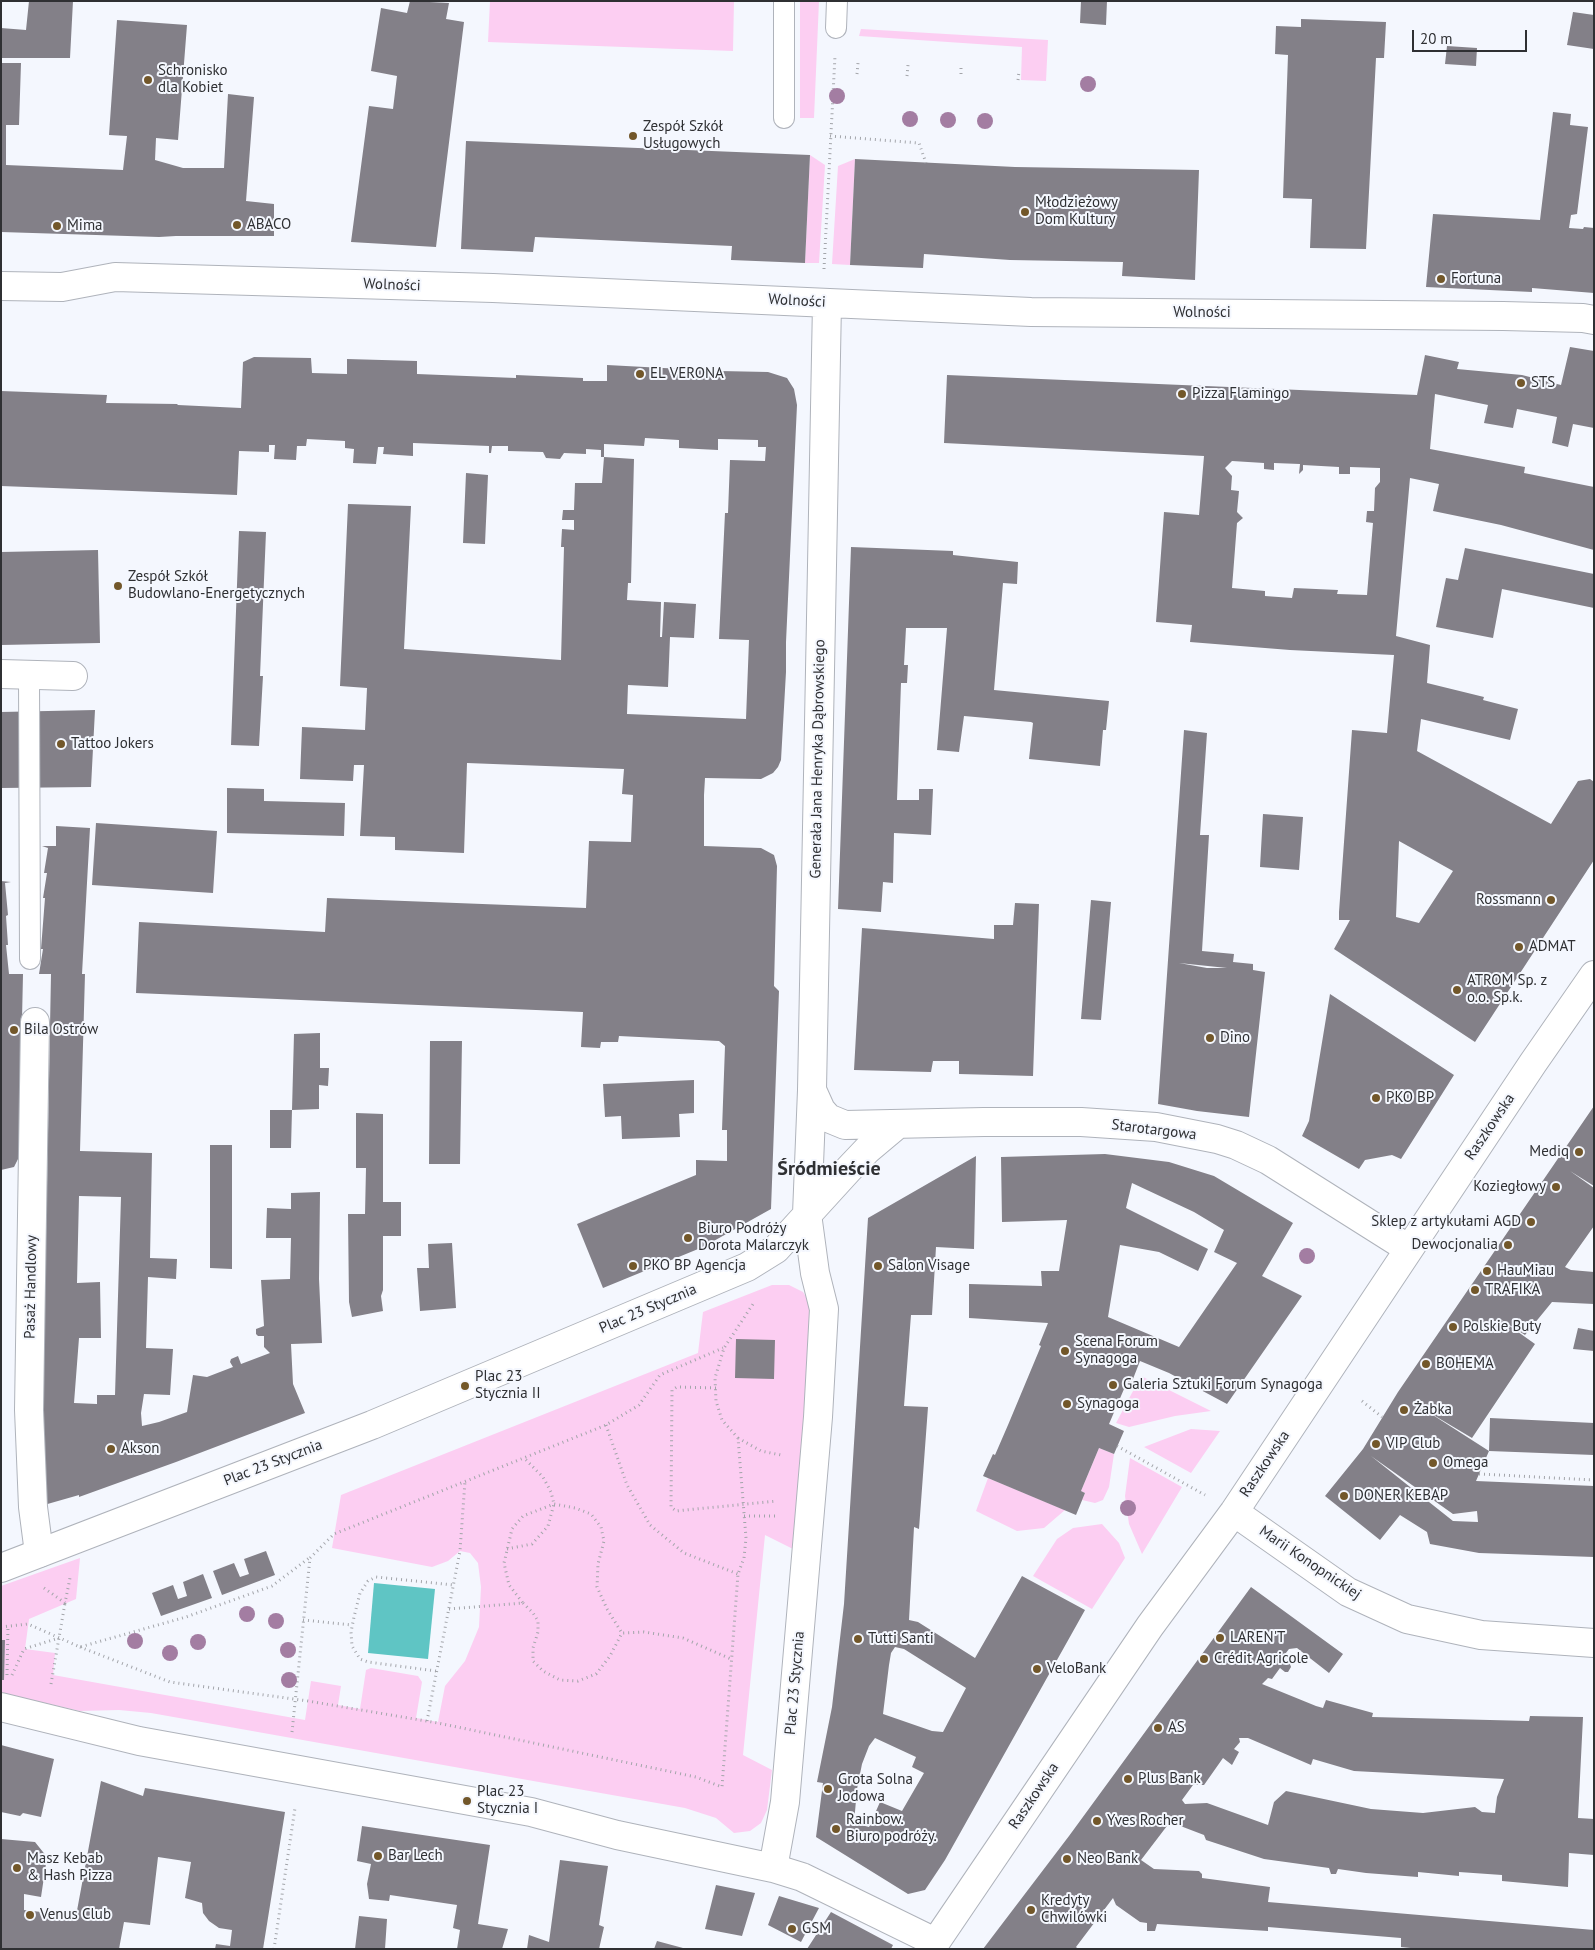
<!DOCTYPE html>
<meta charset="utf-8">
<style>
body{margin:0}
#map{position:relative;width:1595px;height:1950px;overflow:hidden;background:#f4f7fe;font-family:"PT Sans",sans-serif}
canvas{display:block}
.frame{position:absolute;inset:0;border:2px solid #2f3033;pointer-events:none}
.scale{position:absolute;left:1412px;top:30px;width:115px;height:22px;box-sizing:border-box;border:2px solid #2f3033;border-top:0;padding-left:6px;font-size:15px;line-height:18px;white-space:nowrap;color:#2f3033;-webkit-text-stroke:4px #f4f7fe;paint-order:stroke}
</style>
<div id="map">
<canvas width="1595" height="1950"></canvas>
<div class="frame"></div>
<div class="scale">20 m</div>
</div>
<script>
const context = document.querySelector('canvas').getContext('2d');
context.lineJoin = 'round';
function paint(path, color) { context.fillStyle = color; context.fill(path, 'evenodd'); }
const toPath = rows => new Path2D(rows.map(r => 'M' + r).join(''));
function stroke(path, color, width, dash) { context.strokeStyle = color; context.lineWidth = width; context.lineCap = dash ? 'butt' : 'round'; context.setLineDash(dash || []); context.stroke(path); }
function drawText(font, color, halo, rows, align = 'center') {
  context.font = font + ' "PT Sans",sans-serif'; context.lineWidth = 4; context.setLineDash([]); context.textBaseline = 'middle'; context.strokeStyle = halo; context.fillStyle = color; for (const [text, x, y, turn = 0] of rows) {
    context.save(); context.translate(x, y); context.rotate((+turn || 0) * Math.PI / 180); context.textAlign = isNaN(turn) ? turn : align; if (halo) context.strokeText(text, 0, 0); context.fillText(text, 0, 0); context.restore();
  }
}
const green = toPath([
 [490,1,734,1,733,51,488,42],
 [800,1,819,1,814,118,800,118],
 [861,29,1048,40,1046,81,1021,80,1022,47,859,36],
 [810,155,825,165,819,263,805,263],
 [855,159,850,265,832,264,838,166],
 [772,1285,789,1285,803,1292,811,1305,815,1320,793,1549,765,1535,743,1755,772,1770,767,1810,761,1823,750,1831,734,1833,716,1818,685,1808,151,1713,119,1710,80,1711,1,1693,1,1586,80,1558,76,1599,29,1619,25,1649,55,1653,53,1675,305,1720,311,1681,341,1686,338,1705,360,1709,366,1670,371,1668,418,1676,422,1682,416,1718,438,1722,445,1686,465,1661,479,1627,481,1587,478,1563,470,1553,460,1551,448,1561,432,1567,332,1548,341,1495,698,1353,703,1312],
 [1141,1376,1211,1411,1175,1416,1129,1427,1116,1423],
 [1191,1429,1220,1431,1191,1473,1144,1447],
 [1099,1448,1114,1454,1109,1487,1103,1500,1095,1503,1082,1500,1085,1493,1081,1491],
 [1130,1458,1182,1487,1142,1554,1129,1524,1125,1496],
 [988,1478,1065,1510,1044,1528,1017,1531,976,1511],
 [1102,1524,1119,1543,1125,1558,1092,1609,1033,1576,1057,1539,1073,1528]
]);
const water = toPath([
 [374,1583,435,1589,428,1659,368,1653]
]);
const building = toPath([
 [29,1,73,1,70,58,1,58,1,28,26,30],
 [410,1,449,3,446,19,464,22,436,247,351,242,369,106,393,109,397,76,371,71,381,8,407,13],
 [1081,1,1107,1,1106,25,1080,23],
 [1573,12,1594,15,1594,49,1567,45],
 [1301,19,1386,22,1384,58,1376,58,1366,249,1310,248,1312,199,1283,198,1288,55,1275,54,1276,26,1301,27],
 [117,20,187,25,178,140,156,138,155,160,183,168,224,168,228,94,254,97,246,201,274,204,274,236,176,236,159,237,1,232,1,63,21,63,19,125,6,125,6,165,123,170,127,136,109,135],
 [1447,46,1477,48,1476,66,1445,64],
 [1553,112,1571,114,1570,125,1588,127,1577,214,1571,215,1569,228,1583,229,1584,227,1594,228,1594,293,1532,288,1532,292,1426,287,1433,214,1540,220],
 [466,141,810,155,805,263,731,260,732,246,535,237,533,252,461,249],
 [855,159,1015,167,1199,170,1195,280,1122,276,1123,262,1010,260,924,254,923,268,850,265],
 [1570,347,1594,351,1594,428,1573,424,1568,447,1552,443,1557,417,1517,409,1513,428,1484,423,1488,405,1435,394,1430,449,1525,467,1524,473,1594,487,1594,550,1501,525,1433,511,1439,484,1410,478,1396,636,1430,645,1427,683,1484,697,1483,700,1518,709,1510,740,1421,719,1417,751,1551,824,1578,781,1590,779,1594,782,1594,860,1475,1042,1334,949,1350,920,1339,920,1339,912,1352,730,1387,733,1394,655,1290,650,1190,642,1192,625,1156,622,1164,512,1199,515,1204,456,944,443,947,375,1417,395,1425,355,1459,362,1457,369,1522,375,1561,385],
 [1232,461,1264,463,1264,469,1274,470,1274,463,1300,464,1299,474,1303,470,1303,465,1339,467,1339,474,1350,474,1350,467,1380,468,1380,482,1375,488,1374,511,1367,511,1366,522,1373,523,1367,595,1337,594,1338,590,1294,588,1292,598,1265,596,1265,591,1232,588,1237,523,1243,518,1237,512,1239,491,1231,490,1232,476,1225,468],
 [1399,841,1453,871,1419,923,1396,917],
 [254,357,311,358,312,373,347,374,347,359,417,361,417,374,516,378,516,375,583,378,583,381,607,381,607,365,720,371,768,372,787,378,794,389,797,405,786,642,786,672,781,760,778,767,773,773,761,779,705,778,704,795,704,846,761,848,774,855,777,866,774,986,779,991,771,1209,703,1247,603,1288,577,1224,696,1175,696,1160,727,1161,727,1130,722,1130,725,1046,719,1041,619,1036,618,1042,601,1042,600,1048,581,1047,583,1012,136,993,139,922,325,932,327,898,586,908,589,841,631,842,633,795,622,794,624,769,467,763,464,853,395,850,395,837,360,836,364,765,354,765,353,781,300,779,302,727,365,730,367,688,340,686,348,504,411,506,404,649,561,660,564,547,561,547,562,529,574,530,574,520,562,520,563,510,574,510,575,483,602,483,604,457,601,457,601,450,586,449,586,454,564,453,560,459,546,458,543,452,508,451,508,446,492,446,491,453,489,453,489,446,413,443,413,456,383,454,384,447,378,447,376,464,353,463,354,449,345,448,345,441,307,439,306,446,297,446,296,460,274,459,275,445,269,445,269,452,239,451,237,495,1,486,1,391,107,395,106,403,177,404,178,405,241,408,243,362],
 [645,438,679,440,679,448,718,450,718,439,758,440,758,447,766,447,765,461,730,460,728,513,725,513,719,639,749,640,746,719,627,714,628,685,668,687,670,637,694,638,696,604,664,602,662,637,660,637,661,602,627,600,628,583,631,583,634,459,604,457,604,444,644,446],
 [466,473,488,475,485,544,463,543],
 [239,531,266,532,260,676,263,676,259,746,231,745],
 [851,547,953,551,953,555,1018,562,1017,584,1003,583,994,690,1109,701,1106,730,1103,730,1100,766,1029,759,1033,723,1031,722,964,716,959,752,937,750,947,628,906,628,904,665,908,665,907,683,901,683,897,800,919,800,919,789,933,789,931,835,894,833,893,883,883,882,881,912,838,909],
 [1465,548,1594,574,1594,608,1502,589,1493,638,1436,627,1446,578,1458,580],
 [98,550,100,643,1,645,1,552],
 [95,710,91,787,1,788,1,712],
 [1184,730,1207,733,1200,835,1209,835,1202,951,1234,954,1233,962,1253,964,1253,970,1265,972,1249,1117,1197,1111,1158,1104],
 [1179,963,1227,968,1207,968],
 [227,788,264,789,264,801,345,803,344,836,227,833],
 [1263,814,1303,817,1299,870,1260,867],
 [96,823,217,831,213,893,92,885],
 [56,826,90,828,82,974,85,974,80,1151,152,1153,150,1258,177,1259,176,1279,148,1277,146,1348,173,1349,170,1395,144,1394,141,1413,142,1426,159,1422,187,1412,193,1375,207,1377,233,1367,230,1362,231,1359,238,1356,241,1364,270,1353,264,1347,264,1336,258,1336,256,1334,256,1329,264,1326,261,1280,290,1279,291,1238,266,1238,267,1208,291,1209,291,1193,320,1192,319,1279,322,1343,291,1344,293,1384,305,1413,176,1462,79,1497,79,1495,44,1505,41,1413,46,1239,51,974,39,974,43,949,41,949,45,898,43,898,47,873,44,873,48,848,42,846,56,846],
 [79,1196,121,1197,115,1395,97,1395,97,1404,74,1403,79,1338,101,1338,100,1282,77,1283],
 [1,881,11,882,5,883,8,915,6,916,8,945,6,945,9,974,23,974,19,1157,14,1167,1,1170],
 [1091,900,1111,902,1101,1020,1081,1019],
 [1015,903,1039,904,1033,1076,959,1074,959,1061,933,1061,931,1072,854,1070,862,928,994,939,994,925,1013,925],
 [1330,994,1454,1075,1401,1159,1392,1155,1365,1160,1359,1169,1302,1136,1309,1121],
 [320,1033,320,1068,329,1068,328,1086,319,1085,319,1109,292,1110,291,1148,270,1148,270,1110,292,1110,294,1034],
 [430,1041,462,1041,460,1164,429,1164],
 [694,1080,694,1113,679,1114,680,1137,622,1139,621,1116,605,1117,603,1084],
 [1594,1106,1594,1186,1570,1171,1594,1188,1594,1226,1565,1267,1571,1270,1594,1272,1594,1304,1552,1302,1525,1335,1497,1317,1535,1344,1472,1438,1425,1410,1489,1451,1476,1481,1594,1486,1594,1557,1479,1553,1430,1544,1427,1532,1400,1515,1380,1540,1325,1496,1363,1449,1398,1392],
 [1371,1456,1453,1514,1477,1511,1478,1522,1453,1521],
 [356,1113,383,1114,383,1202,401,1202,401,1236,383,1236,383,1290,381,1296,383,1311,352,1317,349,1302,348,1214,365,1214,366,1168,356,1168],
 [210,1145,232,1145,232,1269,210,1268],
 [1105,1154,1169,1162,1214,1176,1293,1223,1262,1276,1302,1296,1227,1404,1169,1373,1140,1361,1131,1384,1127,1382,1109,1424,1124,1431,1114,1454,1099,1448,1081,1491,1085,1493,1076,1515,983,1476,993,1454,995,1455,1008,1425,1041,1346,1039,1345,1048,1323,969,1318,969,1284,1042,1286,1041,1271,1059,1271,1067,1220,1002,1222,1001,1157],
 [1132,1183,1194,1212,1224,1230,1214,1252,1237,1263,1179,1347,1108,1317,1120,1245,1159,1252,1198,1271,1208,1249,1126,1208],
 [976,1156,974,1249,936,1247,932,1315,911,1315,904,1406,928,1407,919,1529,914,1527,909,1620,918,1622,975,1658,1022,1576,1085,1610,945,1860,925,1890,908,1894,816,1837,823,1783,817,1782,832,1707,844,1604,868,1218],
 [895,1647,904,1649,966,1688,943,1732,932,1731,883,1714,889,1665,891,1653],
 [875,1738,916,1757,912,1767,924,1773,902,1811,880,1802,869,1827,854,1823,857,1789,862,1764,869,1746],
 [452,1243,456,1308,420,1311,417,1268,429,1268,428,1244],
 [1578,1328,1594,1331,1594,1351,1573,1349],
 [736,1339,775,1340,774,1379,735,1378],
 [1490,1418,1594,1423,1594,1455,1489,1451],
 [266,1551,275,1575,222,1595,213,1571,234,1563,240,1577,249,1574,244,1559],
 [203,1574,212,1598,161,1616,152,1593,173,1585,178,1599,187,1596,183,1582],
 [1251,1587,1343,1654,1329,1673,1297,1648,1289,1649,1282,1658,1290,1664,1291,1667,1288,1672,1285,1672,1280,1668,1272,1679,1268,1678,1262,1684,1316,1706,1323,1708,1326,1700,1373,1713,1372,1717,1529,1721,1530,1716,1583,1717,1578,1818,1594,1819,1594,1855,1569,1853,1568,1887,1502,1881,1502,1875,1459,1872,1459,1876,1418,1872,1418,1877,1366,1873,1338,1869,1336,1874,1331,1874,1329,1868,1264,1859,1206,1840,1204,1835,1170,1822,1141,1860,1154,1869,1199,1871,1202,1874,1202,1878,1270,1887,1268,1902,1594,1930,1594,1949,1420,1949,1401,1947,1401,1938,1268,1927,1268,1931,1157,1924,1155,1931,1147,1931,1147,1923,1140,1922,1116,1905,1113,1898,1076,1947,1078,1949,983,1949,1069,1836],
 [1239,1738,1248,1738,1311,1765,1313,1759,1354,1771,1504,1779,1497,1797,1495,1813,1482,1812,1475,1807,1423,1813,1371,1809,1286,1791,1274,1802,1268,1825,1207,1803,1185,1804,1182,1800,1193,1785,1204,1785,1223,1758,1232,1765,1239,1752,1234,1749,1240,1742],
 [1,1640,5,1640,4,1680,1,1680],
 [1,1745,54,1759,41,1817,23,1813,20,1816,1,1812],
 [101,1781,143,1796,145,1788,285,1812,263,1949,215,1949,216,1944,230,1946,232,1930,219,1928,209,1921,203,1913,202,1903,185,1898,191,1862,158,1857,150,1925,124,1922,119,1949,1,1949,1,1839,35,1842,47,1857,41,1897,24,1894,24,1910,76,1916],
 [362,1826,490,1845,478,1924,508,1929,502,1949,457,1949,460,1930,453,1928,457,1905,390,1895,389,1901,369,1899,367,1884,371,1864,357,1861],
 [560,1860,608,1866,599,1925,604,1927,599,1949,527,1949,529,1935,549,1942],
 [716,1885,755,1893,742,1936,705,1929],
 [779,1896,819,1908,801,1942,768,1925],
 [831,1912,893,1945,891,1949,807,1949],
 [359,1916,387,1919,385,1949,355,1949],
 [657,1941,683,1948,683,1949,654,1949]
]);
const path = toPath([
 [961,68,961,78],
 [857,74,858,63],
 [907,76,908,65],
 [1018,80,1019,71],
 [830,136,919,143,926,163],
 [824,269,835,56],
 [716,1388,677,1387,672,1390,671,1507,676,1511,777,1501],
 [1362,1401,1382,1417],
 [606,1425,627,1485,650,1525,684,1553,738,1574],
 [738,1438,761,1451,781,1455],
 [1117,1446,1205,1495],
 [1479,1474,1594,1480],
 [744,1516,776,1516],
 [507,1549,532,1544,548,1526,554,1504,551,1492,543,1477,524,1458],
 [44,1588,65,1603,70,1578],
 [523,1603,533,1613,538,1621,538,1632,533,1648,533,1661,543,1671,560,1680,578,1681,596,1674,610,1656,622,1633,644,1632,683,1638,731,1659],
 [449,1609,523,1603,509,1585,504,1563,512,1529,523,1516,554,1504,575,1508,591,1514,601,1527,604,1541,598,1564,597,1587,607,1609,622,1633],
 [303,1620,352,1625],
 [1,1627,28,1624,80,1647,186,1617,272,1586,309,1558],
 [80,1647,170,1682,308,1701,438,1723,696,1777,722,1787,738,1574,744,1558,746,1538,738,1438,722,1420,716,1401,715,1378,724,1348,755,1301],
 [436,1671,368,1662,360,1659,352,1646,351,1632,354,1617,360,1593,368,1581,376,1577,454,1585],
 [7,1675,8,1626],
 [12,1675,24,1649,59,1638],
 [51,1684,65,1603],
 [427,1721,460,1551,465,1481],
 [292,1732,310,1558,334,1534,606,1425,639,1405,660,1375,723,1348],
 [274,1949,295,1808]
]);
const service = toPath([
 [836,28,837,1],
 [784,118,784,1],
 [29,674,30,959]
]);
const pedestrian = toPath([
 [1,674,73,676],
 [35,1022,29,1410,33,1507,39,1553]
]);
const minor = toPath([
 [1,286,62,287,115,277,493,288,1031,312,1503,316,1583,318,1594,320],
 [812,1090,821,1110,828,1118,845,1125,984,1122,1081,1122,1156,1127,1217,1139,1236,1145,1268,1160,1409,1249],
 [1234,1512,1348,1592,1407,1619,1481,1635,1594,1643],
 [1,1568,372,1425,747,1267,776,1249,848,1170,867,1150,898,1124],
 [1,1707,139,1741,531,1812,617,1835,773,1868,802,1877,935,1942],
 [773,1868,785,1802,818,1417,824,1309,815,1273,807,1214,812,1090,827,303],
 [931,1949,1150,1626,1234,1512,1533,1063,1594,975]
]);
const trees = [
 [1088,84],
 [837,96],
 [910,119],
 [948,120],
 [985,121],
 [1307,1256],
 [1128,1508],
 [247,1614],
 [276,1621],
 [135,1641],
 [198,1642],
 [288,1650],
 [170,1653],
 [289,1680]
];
const markers = [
 [148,80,5,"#72572a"],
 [633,136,5,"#72572a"],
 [1025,212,5,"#72572a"],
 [237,225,5,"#72572a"],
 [57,226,5,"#72572a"],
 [1441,279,5,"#72572a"],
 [640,374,5,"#72572a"],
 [1521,383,5,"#72572a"],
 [1182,394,5,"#72572a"],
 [118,586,5,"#72572a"],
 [61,744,5,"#72572a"],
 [1551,900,5,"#72572a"],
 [1519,947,5,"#72572a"],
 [1457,990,5,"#72572a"],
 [14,1030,5,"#72572a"],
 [1210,1038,5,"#72572a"],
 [1376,1098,5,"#72572a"],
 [1579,1152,5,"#72572a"],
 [1556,1187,5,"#72572a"],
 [1531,1222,5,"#72572a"],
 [688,1238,5,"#72572a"],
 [1508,1245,5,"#72572a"],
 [633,1266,5,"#72572a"],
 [878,1266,5,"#72572a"],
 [1487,1271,5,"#72572a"],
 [1475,1290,5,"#72572a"],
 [1453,1327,5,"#72572a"],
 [1065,1351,5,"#72572a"],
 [1426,1364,5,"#72572a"],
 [1113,1385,5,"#72572a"],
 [465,1386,5,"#72572a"],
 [1067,1404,5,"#72572a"],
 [1404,1410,5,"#72572a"],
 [1376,1444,5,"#72572a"],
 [111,1449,5,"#72572a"],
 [1433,1463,5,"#72572a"],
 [1344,1496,5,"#72572a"],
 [1220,1638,5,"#72572a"],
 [858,1639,5,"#72572a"],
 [1204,1659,5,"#72572a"],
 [1037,1669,5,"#72572a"],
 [1158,1728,5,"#72572a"],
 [1128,1779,5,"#72572a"],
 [828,1789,5,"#72572a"],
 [467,1801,5,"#72572a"],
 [1097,1821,5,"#72572a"],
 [836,1829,5,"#72572a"],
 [378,1856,5,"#72572a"],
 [1067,1859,5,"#72572a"],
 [17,1868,5,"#72572a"],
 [1031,1910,5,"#72572a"],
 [30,1915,5,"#72572a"],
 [792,1929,5,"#72572a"]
];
const poiNames = [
 ["Schronisko",158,71],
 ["dla Kobiet",158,88],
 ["Zespół Szkół",643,127],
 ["Usługowych",643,144],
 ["Młodzieżowy",1035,203],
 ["Dom Kultury",1035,220],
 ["ABACO",247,225],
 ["Mima",67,226],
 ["Fortuna",1451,279],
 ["EL VERONA",650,374],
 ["STS",1531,383],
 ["Pizza Flamingo",1192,394],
 ["Zespół Szkół",128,577],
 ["Budowlano-Energetycznych",128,594],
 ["Tattoo Jokers",71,744],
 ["Rossmann",1541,900,"right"],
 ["ADMAT",1529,947],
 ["ATROM Sp. z",1467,981],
 ["o.o. Sp.k.",1467,998],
 ["Bila Ostrów",24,1030],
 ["Dino",1220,1038],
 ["PKO BP",1386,1098],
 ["Mediq",1569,1152,"right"],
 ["Koziegłowy",1546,1187,"right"],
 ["Sklep z artykułami AGD",1521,1222,"right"],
 ["Biuro Podróży",698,1229],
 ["Dorota Malarczyk",698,1246],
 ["Dewocjonalia",1498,1245,"right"],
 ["PKO BP Agencja",643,1266],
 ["Salon Visage",888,1266],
 ["HauMiau",1497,1271],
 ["TRAFIKA",1485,1290],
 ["Polskie Buty",1463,1327],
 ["Scena Forum",1075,1342],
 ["Synagoga",1075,1359],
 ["BOHEMA",1436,1364],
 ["Plac 23",475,1377],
 ["Stycznia II",475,1394],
 ["Galeria Sztuki Forum Synagoga",1123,1385],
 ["Synagoga",1077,1404],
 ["Żabka",1414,1410],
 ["VIP Club",1386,1444],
 ["Akson",121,1449],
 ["Omega",1443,1463],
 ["DONER KEBAP",1354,1496],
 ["LAREN'T",1230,1638],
 ["Tutti Santi",868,1639],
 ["Crédit Agricole",1214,1659],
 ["VeloBank",1047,1669],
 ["AS",1168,1728],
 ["Plus Bank",1138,1779],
 ["Grota Solna",838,1780],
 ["Jodowa",838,1797],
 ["Plac 23",477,1792],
 ["Stycznia I",477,1809],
 ["Rainbow.",846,1820],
 ["Biuro podróży.",846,1837],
 ["Yves Rocher",1107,1821],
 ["Bar Lech",388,1856],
 ["Masz Kebab",27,1859],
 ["& Hash Pizza",27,1876],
 ["Neo Bank",1077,1859],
 ["Kredyty",1041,1901],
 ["Chwilówki",1041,1918],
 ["Venus Club",40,1915],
 ["GSM",802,1929]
];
const streetNames = [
 ["Wolności",392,285,2],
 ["Wolności",797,301,3],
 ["Wolności",1202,313],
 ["Generała Jana Henryka Dąbrowskiego",818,759,-89],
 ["Raszkowska",1490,1127,-56],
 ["Starotargowa",1154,1130,7],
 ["Pasaż Handlowy",31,1287,-89],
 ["Plac 23 Stycznia",648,1309,-23],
 ["Plac 23 Stycznia",273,1463,-21],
 ["Raszkowska",1265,1464,-56],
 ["Marii Konopnickiej",1310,1563,34],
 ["Plac 23 Stycznia",795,1683,-85],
 ["Raszkowska",1034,1796,-56]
];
const districtNames = [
 ["Śródmieście",829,1169]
];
paint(green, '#fccef2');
paint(water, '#5fc5c4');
paint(building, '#838088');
stroke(service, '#afb3bb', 22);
stroke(pedestrian, '#afb3bb', 30);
stroke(minor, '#afb3bb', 30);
stroke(path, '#a3a5aa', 3, [1, 4]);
stroke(service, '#fff', 20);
stroke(pedestrian, '#fff', 28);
stroke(minor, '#fff', 28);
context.fillStyle = '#a37da2';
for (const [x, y] of trees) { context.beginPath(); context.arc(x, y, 8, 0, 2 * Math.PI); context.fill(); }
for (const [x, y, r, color] of markers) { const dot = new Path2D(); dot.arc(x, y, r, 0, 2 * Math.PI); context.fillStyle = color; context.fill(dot); stroke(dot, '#f4f7fe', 2); }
drawText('15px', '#2f3033', '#f4f7fe', poiNames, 'left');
drawText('15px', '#2f3033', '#f4f7fe', streetNames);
drawText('bold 20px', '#2f3033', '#f4f7fe', districtNames);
</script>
